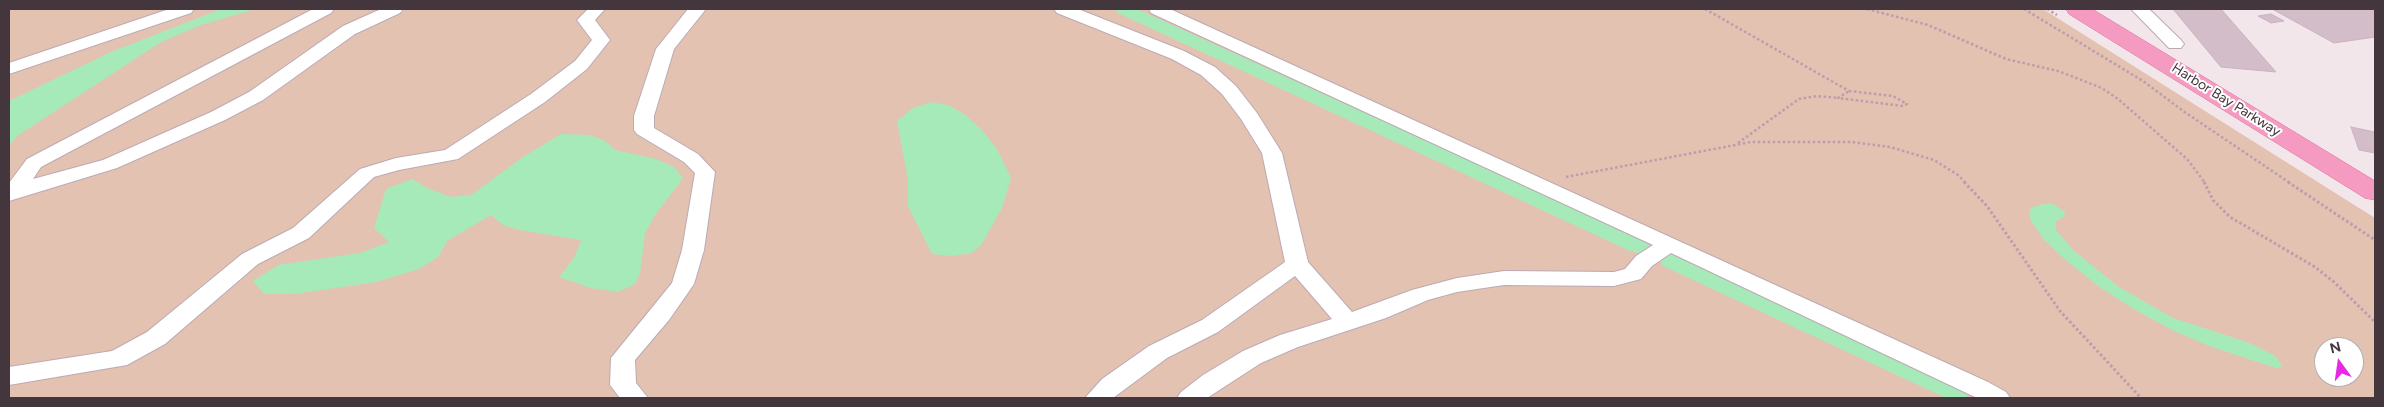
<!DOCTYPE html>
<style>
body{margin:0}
#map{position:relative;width:2384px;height:407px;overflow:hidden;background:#f2e6eb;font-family:Figtree,sans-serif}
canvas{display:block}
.frame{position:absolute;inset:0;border:10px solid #44363d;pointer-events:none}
.north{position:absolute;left:2314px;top:337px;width:50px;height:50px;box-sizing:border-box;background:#fff;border:1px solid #b4afb1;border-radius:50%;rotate:346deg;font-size:14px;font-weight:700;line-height:20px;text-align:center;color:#44363d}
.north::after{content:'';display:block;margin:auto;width:18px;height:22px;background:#e728e4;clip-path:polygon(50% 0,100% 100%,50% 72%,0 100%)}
</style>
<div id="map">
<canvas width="2384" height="407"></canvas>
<div class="frame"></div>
<div class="north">N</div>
</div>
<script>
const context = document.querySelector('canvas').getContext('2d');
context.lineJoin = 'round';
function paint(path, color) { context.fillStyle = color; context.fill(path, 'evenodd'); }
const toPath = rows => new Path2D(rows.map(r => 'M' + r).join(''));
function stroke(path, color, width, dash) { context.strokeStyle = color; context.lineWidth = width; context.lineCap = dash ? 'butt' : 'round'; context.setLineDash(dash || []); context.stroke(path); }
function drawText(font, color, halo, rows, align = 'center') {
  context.font = font + ' Figtree,sans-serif'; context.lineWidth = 4; context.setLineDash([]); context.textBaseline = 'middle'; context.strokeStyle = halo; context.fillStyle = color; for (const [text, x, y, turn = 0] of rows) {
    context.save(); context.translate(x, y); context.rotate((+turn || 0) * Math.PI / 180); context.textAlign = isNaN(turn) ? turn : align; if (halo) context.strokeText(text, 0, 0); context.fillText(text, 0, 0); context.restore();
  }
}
const green = toPath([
 [9,9,2043,9,2375,218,2375,398,9,398],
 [2324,347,2354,347,2354,377,2324,377]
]);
const water = toPath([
 [221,9,255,9,201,25,161,42,17,136,9,146,9,101,111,52],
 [931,102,948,105,964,114,982,130,997,149,1011,178,1002,208,981,245,971,253,952,256,932,254,908,206,908,180,897,121,913,108],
 [561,134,590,135,605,141,615,150,656,159,674,167,683,178,655,215,645,233,640,273,635,284,618,292,591,288,559,277,574,258,581,240,520,230,503,225,491,215,447,241,438,257,419,269,376,282,294,294,264,294,253,281,278,265,360,253,389,242,374,228,386,189,412,179,429,189,451,197,471,195,523,157],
 [2045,204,2053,204,2065,212,2064,217,2055,222,2056,230,2073,250,2119,287,2173,318,2250,343,2275,356,2283,366,2276,368,2209,346,2172,330,2132,308,2101,288,2068,262,2045,241,2031,221,2029,211,2032,207]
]);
const canal = toPath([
 [1115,9,1137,9,1646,241,1649,246,1646,251,1638,253,1630,251,1118,13,1115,9],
 [1671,254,1966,387,1970,393,1967,398,1946,398,1663,266,1660,261,1663,256,1671,254]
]);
const building = toPath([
 [2173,9,2221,9,2276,72,2221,67,2173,9],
 [2286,9,2375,9,2375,37,2334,43,2274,10,2286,9],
 [2271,14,2284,21,2271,23,2258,16,2271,14],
 [2351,127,2375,132,2375,153,2359,150,2351,127]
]);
const pathFar1 = toPath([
 [1705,9,1849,91],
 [1867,9,1928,25,2006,59,2058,71,2102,88,2118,99,2187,159,2205,183],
 [2024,9,2143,81,2186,113,2290,183],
 [2047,9,2057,15],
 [1849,91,1893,96,1907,104,1903,106,1838,98,1849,91],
 [1738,143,1799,99,1817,96,1838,98],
 [1566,177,1751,142,1852,142,1890,147,1934,160,1958,175,1966,183]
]);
const path = toPath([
 [1964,182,1987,206,2060,311,2141,398],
 [2204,182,2213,200,2230,217,2315,267,2334,282,2375,322],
 [2288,182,2375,240]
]);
const minor = toPath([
 [169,9,194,9,191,13,9,74,9,63,169,9],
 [313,9,334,9,331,13,41,167,33,179,103,160,211,112,249,92,343,26,381,9,403,9,400,13,355,34,263,100,225,120,117,168,9,201,9,183,27,159,313,9],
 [588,9,605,9,595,20,610,40,587,69,545,102,458,159,399,170,374,177,309,238,258,264,165,344,127,365,9,385,9,367,112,351,147,332,242,254,293,228,360,169,396,158,445,150,531,94,575,61,592,40,577,20,588,9],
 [688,9,706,9,674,49,654,116,654,128,698,154,715,172,704,250,694,284,669,320,635,360,636,383,648,398,620,398,610,385,611,358,672,283,682,250,695,173,684,162,637,134,634,130,634,116,656,49,688,9],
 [1054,9,1078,9,1184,51,1215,67,1236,86,1257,113,1282,153,1308,262,1352,312,1412,290,1457,278,1504,271,1614,272,1625,269,1636,256,1653,245,1151,13,1149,9,1170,9,1988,382,2006,392,2010,398,1977,398,1671,253,1652,266,1641,279,1614,286,1504,285,1457,292,1428,300,1386,318,1298,347,1261,363,1207,398,1177,398,1181,392,1203,375,1243,351,1280,335,1332,319,1295,276,1218,332,1167,358,1113,398,1085,398,1102,379,1149,346,1202,320,1285,262,1262,153,1241,119,1222,94,1201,75,1172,59,1057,13,1054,9],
 [2131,9,2149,9,2181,40,2184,44,2181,48,2169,48,2131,9]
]);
const major = toPath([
 [2066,9,2092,9,2375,181,2375,200,2365,198,2069,14,2066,9]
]);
const streetNames = [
 ["Harbor Bay Parkway",2226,100,32]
];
paint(green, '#e3c2b2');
paint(water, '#a7eaba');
paint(canal, '#a7eaba');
paint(building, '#d2bdc8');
stroke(building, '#ccb1bf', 1);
stroke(minor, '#bcaab3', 2);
stroke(major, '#d96d9c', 1);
stroke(pathFar1, '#bd9cac', 2.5, [2.5, 2.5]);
stroke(path, '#bd9cac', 3, [2.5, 2.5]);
paint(minor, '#fff');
paint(major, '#f59bc1');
drawText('14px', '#44363d', '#fff', streetNames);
</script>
